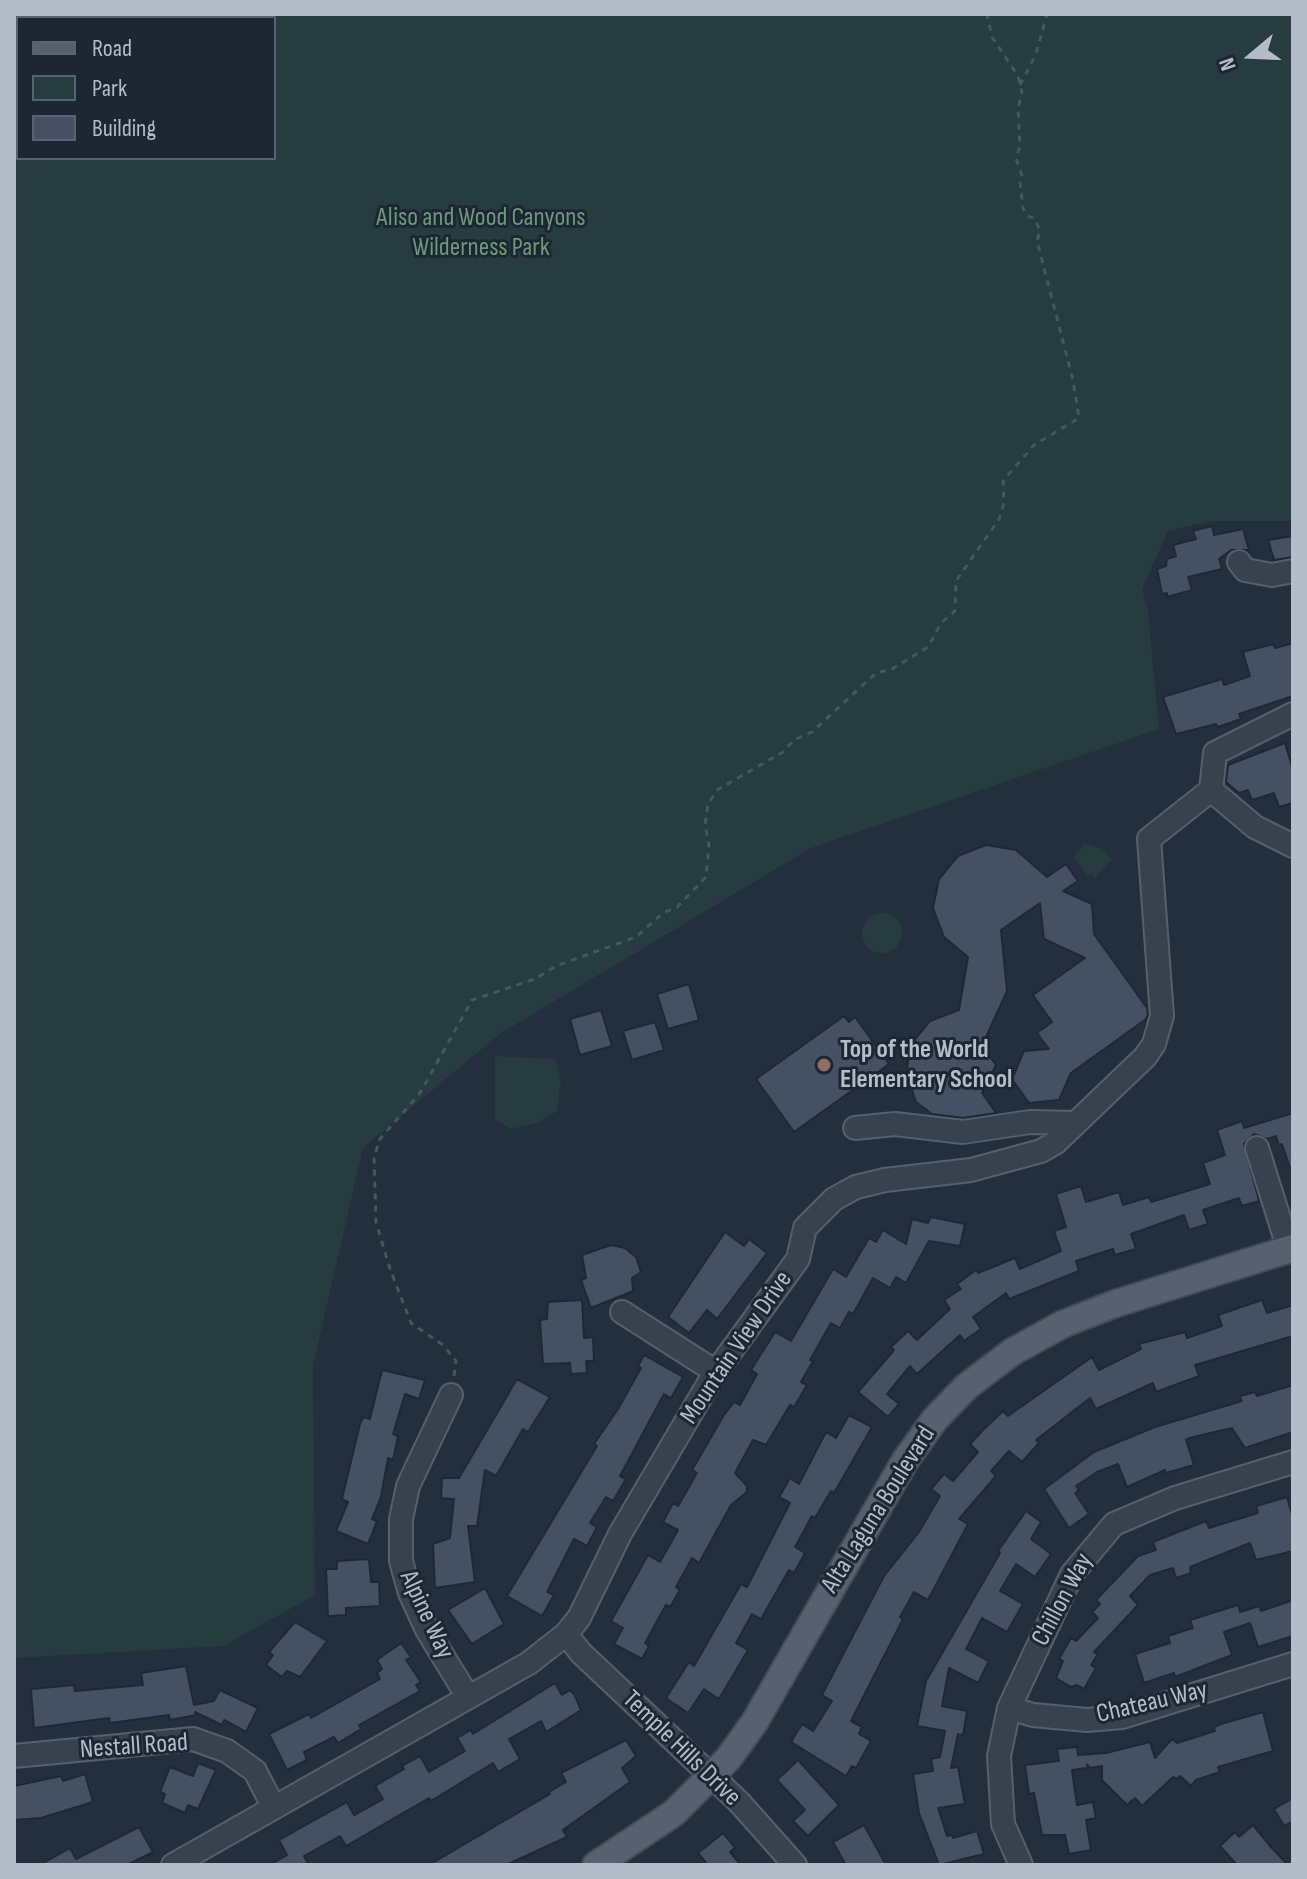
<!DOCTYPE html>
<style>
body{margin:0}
#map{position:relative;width:1307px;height:1879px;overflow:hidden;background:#242f3e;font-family:"Sofia Sans Condensed",sans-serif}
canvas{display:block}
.frame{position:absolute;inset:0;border:16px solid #b4bcc9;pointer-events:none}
.legend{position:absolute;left:16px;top:16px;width:260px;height:144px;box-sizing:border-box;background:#1d2633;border:2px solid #59626f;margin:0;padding:10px 14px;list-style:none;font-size:24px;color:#b4bcc9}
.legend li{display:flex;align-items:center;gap:16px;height:40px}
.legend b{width:40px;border:2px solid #59626f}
.north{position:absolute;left:1211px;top:16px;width:80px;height:80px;-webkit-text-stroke:6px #1d2633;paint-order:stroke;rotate:251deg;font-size:22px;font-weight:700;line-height:32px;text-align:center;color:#b4bcc9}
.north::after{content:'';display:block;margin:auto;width:28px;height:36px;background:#b4bcc9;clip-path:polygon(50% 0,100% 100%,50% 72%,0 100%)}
</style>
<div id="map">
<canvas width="1307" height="1879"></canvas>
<div class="frame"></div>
<ul class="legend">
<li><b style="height:10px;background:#56606e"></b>Road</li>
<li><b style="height:22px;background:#263c3f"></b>Park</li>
<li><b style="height:22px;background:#455162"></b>Building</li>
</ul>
<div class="north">N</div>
</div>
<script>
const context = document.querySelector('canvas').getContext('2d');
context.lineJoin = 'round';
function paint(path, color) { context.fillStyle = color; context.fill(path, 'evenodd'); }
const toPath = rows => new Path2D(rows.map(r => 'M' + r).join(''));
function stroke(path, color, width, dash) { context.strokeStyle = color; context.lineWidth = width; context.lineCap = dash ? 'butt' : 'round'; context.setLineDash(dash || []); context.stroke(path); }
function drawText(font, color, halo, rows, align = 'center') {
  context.font = font + ' "Sofia Sans Condensed",sans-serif'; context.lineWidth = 6; context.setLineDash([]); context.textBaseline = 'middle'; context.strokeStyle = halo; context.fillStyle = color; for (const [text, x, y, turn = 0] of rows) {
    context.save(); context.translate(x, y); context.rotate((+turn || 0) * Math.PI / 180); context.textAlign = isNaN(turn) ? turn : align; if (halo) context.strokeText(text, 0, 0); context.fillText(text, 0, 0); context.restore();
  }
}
const green = toPath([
 [14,14,1293,14,1293,521,1212,521,1168,531,1142,589,1148,612,1159,729,811,848,501,1033,363,1148,313,1365,315,1595,223,1646,14,1658],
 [18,18,274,18,274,158,18,158],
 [1085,843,1102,849,1112,859,1094,878,1092,874,1088,876,1073,857],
 '862 933a20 20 0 1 1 40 0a20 20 0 1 1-40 0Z',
 [495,1056,555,1059,561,1080,557,1111,538,1123,510,1129,495,1119]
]);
const building = toPath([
 [1212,526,1214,535,1243,529,1249,550,1231,550,1219,559,1222,569,1188,577,1192,590,1167,597,1167,593,1162,594,1157,569,1166,566,1167,559,1176,556,1173,545,1196,539,1193,531,1212,526],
 [1293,536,1293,557,1274,560,1268,540,1293,536],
 [1293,643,1293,696,1239,714,1241,719,1218,727,1216,724,1176,734,1163,697,1222,679,1224,685,1250,676,1243,652,1273,644,1275,648,1293,643],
 [1285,743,1293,770,1293,803,1279,807,1274,793,1252,800,1248,790,1239,793,1226,782,1228,765,1285,743],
 [986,845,1016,850,1047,877,1066,864,1078,881,1063,891,1092,904,1094,934,1147,1008,1148,1015,1146,1019,1071,1073,1059,1100,1029,1103,1012,1079,1024,1051,1049,1049,1037,1033,1052,1022,1033,995,1085,958,1044,939,1040,903,1001,930,1007,991,982,1046,996,1065,982,1093,996,1113,963,1118,932,1114,916,1102,906,1073,911,1044,930,1021,959,1010,968,957,944,937,933,908,939,879,958,856,986,845],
 [689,984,699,1020,668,1029,657,994,689,984],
 [601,1010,612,1046,580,1055,570,1019,601,1010],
 [844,1016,849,1022,855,1017,889,1064,794,1132,756,1079,844,1016],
 [655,1022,664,1050,632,1060,623,1031,655,1022],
 [1293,1113,1293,1168,1290,1168,1282,1144,1279,1145,1276,1136,1267,1139,1254,1134,1244,1144,1259,1201,1242,1206,1239,1198,1203,1210,1208,1224,1189,1230,1184,1215,1131,1234,1136,1249,1115,1255,1113,1249,1076,1261,1079,1271,1009,1299,1006,1293,973,1317,981,1329,964,1341,960,1335,917,1374,910,1366,887,1394,899,1404,888,1417,858,1392,894,1350,891,1347,908,1331,917,1340,950,1309,944,1300,961,1289,957,1284,976,1270,978,1273,1015,1258,1020,1269,1061,1251,1054,1231,1066,1227,1056,1194,1081,1186,1086,1202,1119,1192,1123,1205,1149,1197,1151,1202,1210,1184,1203,1163,1225,1155,1217,1130,1242,1121,1244,1128,1293,1113],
 [931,1217,965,1224,960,1246,929,1241,906,1283,896,1277,890,1288,873,1278,853,1314,849,1312,840,1328,831,1323,810,1360,813,1361,801,1382,807,1385,794,1407,790,1405,766,1445,753,1440,735,1473,747,1486,747,1492,731,1505,699,1563,692,1558,676,1587,680,1590,670,1607,666,1605,645,1643,649,1646,642,1659,614,1644,623,1628,611,1621,648,1555,660,1562,678,1530,663,1522,673,1503,678,1506,697,1473,692,1470,724,1415,734,1402,740,1405,757,1374,751,1370,775,1332,791,1341,833,1269,846,1277,869,1238,876,1242,883,1230,906,1244,912,1219,928,1223,931,1217],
 [725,1232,744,1246,749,1239,767,1253,717,1319,707,1310,689,1333,668,1317,725,1232],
 [611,1245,625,1248,636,1257,641,1272,632,1278,633,1291,591,1308,581,1280,586,1278,582,1255,611,1245],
 [582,1300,584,1338,593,1337,594,1361,586,1361,587,1373,571,1374,570,1363,543,1364,540,1320,547,1319,548,1302,582,1300],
 [1262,1300,1267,1313,1293,1305,1293,1336,1195,1365,1199,1376,1156,1392,1153,1383,1096,1409,1090,1398,1036,1440,1039,1443,1022,1462,1009,1451,991,1471,996,1476,959,1519,968,1524,928,1600,914,1592,900,1617,903,1619,851,1721,862,1727,859,1734,871,1741,856,1768,852,1766,846,1776,791,1742,802,1724,813,1731,832,1701,822,1695,884,1576,919,1532,940,1496,931,1489,944,1474,953,1481,978,1452,970,1444,983,1430,1003,1411,1008,1416,1092,1357,1099,1370,1141,1349,1139,1344,1185,1332,1187,1338,1222,1326,1218,1315,1262,1300],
 [644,1355,683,1377,671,1398,664,1394,620,1476,626,1479,613,1501,606,1497,590,1523,597,1527,587,1546,574,1539,547,1592,554,1595,542,1616,507,1596,597,1446,594,1444,618,1409,641,1368,638,1366,644,1355],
 [382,1370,425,1380,419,1399,405,1394,393,1434,398,1436,393,1460,388,1458,381,1497,372,1519,377,1521,368,1544,336,1531,348,1502,342,1499,360,1424,363,1417,370,1419,382,1370],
 [517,1379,550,1397,528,1432,523,1429,496,1476,485,1470,477,1526,468,1526,475,1582,435,1588,433,1544,450,1538,454,1499,441,1498,442,1478,459,1478,517,1379],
 [1293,1385,1293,1432,1245,1448,1232,1428,1189,1438,1186,1440,1194,1465,1166,1473,1165,1470,1127,1487,1118,1464,1097,1472,1076,1486,1079,1490,1075,1493,1089,1514,1069,1528,1044,1489,1094,1452,1155,1427,1242,1401,1240,1396,1255,1392,1257,1396,1293,1385],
 [849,1415,872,1427,834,1493,831,1491,815,1518,812,1516,795,1547,805,1553,794,1573,789,1570,761,1619,752,1614,736,1643,748,1650,719,1699,704,1689,688,1713,666,1698,689,1662,694,1666,741,1584,747,1587,790,1503,779,1497,790,1478,799,1484,826,1432,836,1438,849,1415],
 [1287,1497,1293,1518,1293,1551,1256,1560,1250,1543,1190,1567,1191,1573,1176,1578,1173,1568,1150,1575,1130,1596,1138,1605,1094,1652,1098,1654,1091,1665,1096,1668,1084,1689,1077,1685,1071,1687,1056,1678,1063,1661,1059,1659,1071,1638,1076,1641,1098,1618,1092,1612,1100,1604,1096,1600,1138,1556,1156,1550,1153,1542,1206,1521,1209,1528,1258,1513,1256,1506,1287,1497],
 [1026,1511,1041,1522,1031,1539,1051,1554,1035,1577,1016,1564,1000,1591,1023,1604,1007,1632,982,1618,966,1649,989,1661,978,1683,949,1668,942,1706,967,1711,963,1735,958,1734,951,1768,958,1767,965,1804,938,1808,947,1836,952,1835,953,1838,977,1831,984,1854,939,1865,919,1813,913,1774,933,1771,931,1759,940,1757,945,1731,917,1726,926,1681,1000,1553,998,1551,1026,1511],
 [369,1559,371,1582,379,1582,380,1606,346,1608,346,1615,328,1616,326,1569,337,1569,337,1561,369,1559],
 [485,1588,504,1624,472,1644,448,1610,485,1588],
 [1293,1600,1293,1636,1258,1647,1250,1623,1224,1632,1232,1655,1175,1677,1174,1673,1144,1683,1135,1654,1170,1643,1168,1636,1193,1628,1190,1620,1238,1605,1240,1612,1259,1606,1261,1611,1293,1600],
 [295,1622,327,1641,300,1677,287,1671,282,1677,266,1665,273,1655,269,1652,295,1622],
 [401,1643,411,1657,406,1660,421,1682,416,1685,420,1691,359,1725,361,1729,338,1743,334,1737,304,1752,307,1760,287,1770,269,1734,309,1714,311,1718,380,1679,377,1673,382,1669,377,1660,401,1643],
 [186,1666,194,1705,214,1701,220,1690,258,1708,246,1732,224,1720,222,1725,195,1712,196,1715,170,1720,169,1715,110,1723,109,1718,34,1728,31,1689,74,1685,75,1691,143,1685,141,1673,186,1666],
 [555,1683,562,1695,570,1690,574,1694,581,1710,546,1732,541,1721,509,1739,520,1759,498,1772,493,1763,431,1801,429,1798,346,1846,340,1836,304,1856,309,1865,270,1865,287,1855,279,1840,347,1802,354,1815,383,1799,375,1786,404,1769,402,1766,420,1756,429,1772,465,1751,457,1738,471,1730,473,1734,555,1683],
 [1263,1712,1273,1751,1218,1767,1220,1772,1196,1780,1191,1786,1180,1776,1177,1779,1173,1777,1142,1806,1135,1798,1127,1805,1102,1780,1102,1766,1090,1768,1087,1764,1087,1768,1072,1770,1077,1805,1093,1802,1096,1818,1086,1820,1091,1850,1069,1854,1065,1835,1042,1835,1034,1793,1029,1794,1025,1765,1059,1761,1057,1749,1077,1747,1078,1755,1106,1753,1150,1742,1155,1758,1172,1739,1177,1743,1215,1731,1214,1727,1221,1724,1263,1712],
 [626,1740,636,1756,622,1768,630,1782,563,1830,567,1837,506,1865,429,1865,550,1794,549,1792,566,1782,561,1773,626,1740],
 [798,1760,839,1805,808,1836,793,1821,805,1810,777,1780,798,1760],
 [198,1763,216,1770,198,1809,188,1805,185,1813,162,1803,165,1794,160,1792,170,1767,193,1776,198,1763],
 [85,1774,93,1802,41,1818,14,1820,14,1786,61,1776,63,1781,85,1774],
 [1293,1798,1293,1821,1284,1826,1274,1809,1293,1798],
 [864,1825,886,1865,846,1865,833,1842,864,1825],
 [1253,1825,1270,1846,1288,1865,1237,1865,1220,1846,1235,1832,1239,1837,1253,1825],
 [139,1827,153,1852,127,1865,40,1865,70,1848,76,1859,139,1827],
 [723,1833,735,1848,730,1852,741,1865,708,1865,698,1853,723,1833]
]);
const path = toPath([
 [1020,85,1036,54,1047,14],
 [454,1376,456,1361,443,1345,411,1323,390,1269,376,1222,374,1157,380,1139,420,1093,472,1000,535,979,556,966,636,937,663,913,677,907,706,877,709,845,705,825,708,804,717,790,783,752,794,740,812,732,876,673,892,669,928,647,941,623,955,611,956,581,999,519,1004,503,1003,481,1034,445,1079,418,1073,380,1037,241,1040,231,1035,219,1026,215,1023,208,1020,183,1022,176,1016,158,1020,146,1018,109,1022,93,1018,76,992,37,987,14]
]);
const minor = toPath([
 [1239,562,1245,570,1272,575,1293,571],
 [1211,790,1215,753,1293,714],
 [1211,790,1255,827,1293,846],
 [855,1128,895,1124,963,1132,1030,1122,1075,1123],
 [1257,1148,1289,1250],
 [622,1312,716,1372],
 [451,1395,408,1486,401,1519,401,1561,410,1593,427,1630,468,1697],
 [566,1634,581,1653,739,1802,795,1865],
 [1009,1708,1033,1715,1087,1720,1122,1717,1293,1664],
 [14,1756,193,1739,227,1751,255,1771,273,1806],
 [173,1865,529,1663,566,1634,579,1618,620,1534,713,1376,798,1259,805,1228,834,1199,856,1187,885,1180,971,1170,1041,1151,1055,1143,1145,1057,1154,1044,1162,1016,1149,839,1211,790],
 [1021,1865,1003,1824,999,1756,1009,1708,1072,1574,1114,1524,1175,1498,1293,1462]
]);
const major = toPath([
 [596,1865,674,1813,728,1759,754,1723,905,1461,935,1419,966,1387,1012,1352,1063,1324,1114,1304,1293,1248]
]);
const markers = [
 [824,1065,8,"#8d6e63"]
];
const parkNames = [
 ["Aliso and Wood Canyons",481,218],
 ["Wilderness Park",481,248]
];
const poiNames = [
 ["Top of the World",840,1050],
 ["Elementary School",840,1080]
];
const streetNames = [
 ["Mountain View Drive",737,1348,-56],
 ["Alta Laguna Boulevard",879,1510,-58],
 ["Chillon Way",1063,1600,-62],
 ["Alpine Way",426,1615,65],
 ["Chateau Way",1152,1703,-13],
 ["Nestall Road",134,1747,-4],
 ["Temple Hills Drive",681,1749,44]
];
paint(green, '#263c3f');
paint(building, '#455162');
stroke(building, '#1f2835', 2);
stroke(minor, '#565f6c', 26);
stroke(major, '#414a57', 30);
stroke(path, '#44595c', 3, [6, 6]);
stroke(minor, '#38414e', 22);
stroke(major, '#56606e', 26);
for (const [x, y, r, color] of markers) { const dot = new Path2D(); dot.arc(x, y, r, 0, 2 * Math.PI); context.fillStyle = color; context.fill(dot); stroke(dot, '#1d2633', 3); }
drawText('26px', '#6b9a76', '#1d2633', parkNames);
drawText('bold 26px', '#b4bcc9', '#1d2633', poiNames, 'left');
drawText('26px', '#b4bcc9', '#1d2633', streetNames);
</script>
